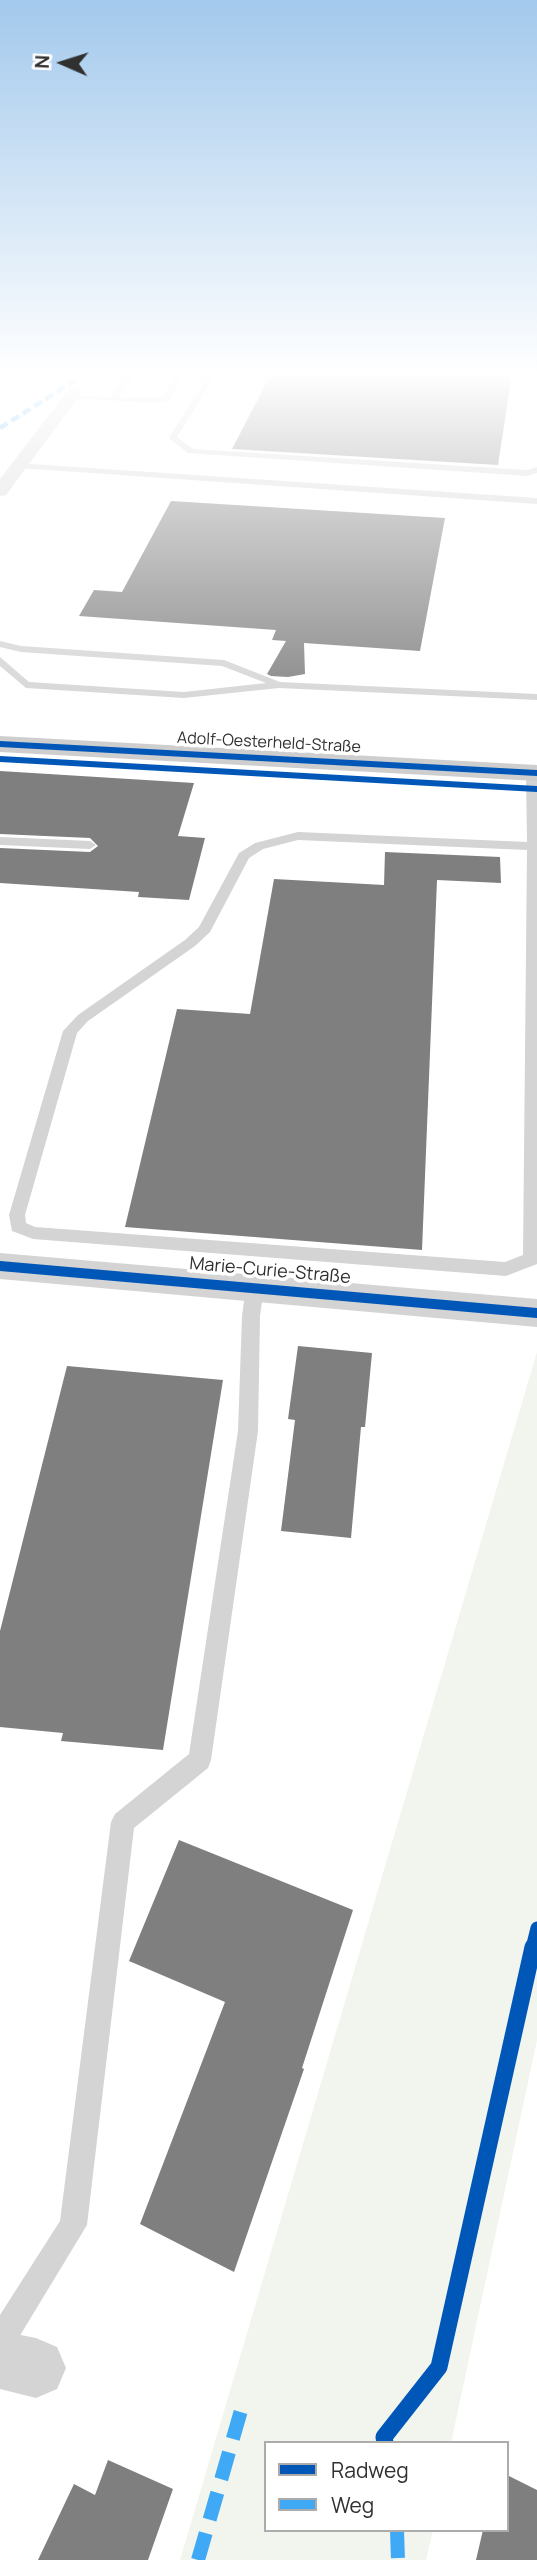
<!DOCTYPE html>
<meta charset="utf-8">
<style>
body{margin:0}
#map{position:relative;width:537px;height:2560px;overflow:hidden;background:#fff;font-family:Manrope,sans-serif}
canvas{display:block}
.legend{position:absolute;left:264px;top:2441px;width:245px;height:91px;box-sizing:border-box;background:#fff;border:2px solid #acacac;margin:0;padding:9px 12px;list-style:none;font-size:21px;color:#303030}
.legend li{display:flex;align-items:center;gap:14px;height:35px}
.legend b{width:35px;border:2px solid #acacac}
.north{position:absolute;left:28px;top:28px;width:70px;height:70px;-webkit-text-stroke:5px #fff;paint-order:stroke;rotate:273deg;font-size:19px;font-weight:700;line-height:28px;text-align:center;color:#303030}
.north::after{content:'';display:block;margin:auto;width:24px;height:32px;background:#303030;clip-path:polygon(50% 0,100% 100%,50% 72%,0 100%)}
</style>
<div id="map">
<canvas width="537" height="2560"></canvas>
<ul class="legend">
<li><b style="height:9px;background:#0057b8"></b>Radweg</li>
<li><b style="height:9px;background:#3fa9f5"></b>Weg</li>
</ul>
<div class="north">N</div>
</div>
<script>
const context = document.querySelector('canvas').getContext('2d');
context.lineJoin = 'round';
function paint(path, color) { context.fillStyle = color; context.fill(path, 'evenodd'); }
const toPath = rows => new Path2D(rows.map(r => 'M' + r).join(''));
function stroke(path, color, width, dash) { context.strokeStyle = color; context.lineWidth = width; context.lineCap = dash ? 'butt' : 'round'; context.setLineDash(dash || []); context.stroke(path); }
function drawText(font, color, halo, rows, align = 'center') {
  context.font = font + ' Manrope,sans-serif'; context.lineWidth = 7; context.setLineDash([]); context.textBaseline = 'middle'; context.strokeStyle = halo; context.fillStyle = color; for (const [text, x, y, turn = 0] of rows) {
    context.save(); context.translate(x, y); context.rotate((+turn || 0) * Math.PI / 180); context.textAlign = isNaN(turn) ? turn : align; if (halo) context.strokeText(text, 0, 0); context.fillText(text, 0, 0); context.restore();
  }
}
const green = toPath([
 [537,1352,537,2040,451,2443,266,2443,266,2530,433,2530,426,2560,180,2560]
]);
const building = toPath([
 [271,374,512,374,498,465,232,449],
 [171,501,445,518,420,651,304,643,305,674,288,677,271,676,267,674,286,641,272,640,276,630,79,616,94,590,122,592],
 [0,771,194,783,178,836,205,838,189,900,138,897,139,892,0,883,0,848,90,852,98,846,90,838,0,834],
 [385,852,500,857,501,883,437,880,422,1250,125,1227,177,1009,250,1014,274,879,384,885],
 [298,1346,372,1353,365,1427,361,1427,351,1538,281,1531,295,1420,288,1419],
 [67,1366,223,1380,163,1750,61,1741,63,1733,0,1727,0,1631],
 [179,1840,353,1910,302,2068,304,2069,234,2272,140,2224,225,2002,129,1961],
 [108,2460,173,2489,148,2560,38,2560,74,2484,95,2495],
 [507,2475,537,2490,537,2560,476,2560,483,2530,507,2530]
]);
const lane = toPath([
 [128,374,136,374,119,397,163,397,176,374,184,374,169,401,157,403,66,398,70,396,111,397,128,374],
 [208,374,216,374,177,437,193,449,527,470,537,467,537,473,527,476,188,453,169,438,208,374],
 [16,463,537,498,537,504,19,468,16,463],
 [0,641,21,646,224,660,280,682,537,694,537,700,279,688,184,698,26,688,0,666,0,657,29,682,184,692,266,683,222,666,21,652,0,647,0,641],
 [532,769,537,772,537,1264,506,1276,33,1239,12,1231,9,1215,63,1031,78,1015,185,940,199,927,239,853,255,843,298,832,527,842,526,773,532,769],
 [298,840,527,850,523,1255,505,1262,35,1227,26,1223,25,1215,77,1033,88,1021,195,946,210,932,249,858,263,849,298,840],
 [0,837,90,841,96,845,90,849,0,845,0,837],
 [255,1280,261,1282,264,1287,260,1316,258,1431,211,1760,208,1768,134,1828,87,2225,10,2352,0,2357,0,2315,60,2221,111,1822,115,1814,189,1754,238,1431,242,1316,246,1287,249,1282,255,1280]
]);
const street = toPath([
 [74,387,82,392,6,495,0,496,0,479,69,389,74,387],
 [0,1253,537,1299,537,1327,0,1279,0,1253],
 [0,2331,36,2338,57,2347,66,2368,57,2389,36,2398,0,2389,0,2331]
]);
const secondary = toPath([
 [0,736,537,765,537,781,0,752,0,736]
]);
const quietFar1 = toPath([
 [0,428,85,374]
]);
const quiet = toPath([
 [397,2530,398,2560],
 [198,2560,242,2407]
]);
const cyclewayFar3 = toPath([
 [0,744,537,773],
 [0,759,537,789]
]);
const cyclewayFar2 = toPath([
 [0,1266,537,1313]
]);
const cyclewayFar1 = toPath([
 [532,1948,537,1928]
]);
const cycleway = toPath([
 [385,2443,384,2437,439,2367,533,1947]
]);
const farStreetnames = [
 ["Adolf-Oesterheld-Straße",269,743,3]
];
const streetNames = [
 ["Marie-Curie-Straße",270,1271,5]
];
paint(green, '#f1f5ed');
paint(building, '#7f7f7f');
paint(lane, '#d4d4d4');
paint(street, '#d4d4d4');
paint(secondary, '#cecece');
stroke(quietFar1, '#3fa9f5', 4.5, [9, 4.5]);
stroke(quiet, '#3fa9f5', 14, [28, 14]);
stroke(cyclewayFar3, '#0057b8', 6);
stroke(cyclewayFar2, '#0057b8', 10);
stroke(cyclewayFar1, '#0057b8', 13);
stroke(cycleway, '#0057b8', 17);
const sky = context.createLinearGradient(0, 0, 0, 732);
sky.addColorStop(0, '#a3c9ec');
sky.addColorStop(0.51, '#fff');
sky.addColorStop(1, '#ffffff00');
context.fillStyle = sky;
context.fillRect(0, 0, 537, 732);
drawText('16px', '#303030', '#fff', farStreetnames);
drawText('18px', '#303030', '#fff', streetNames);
</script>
